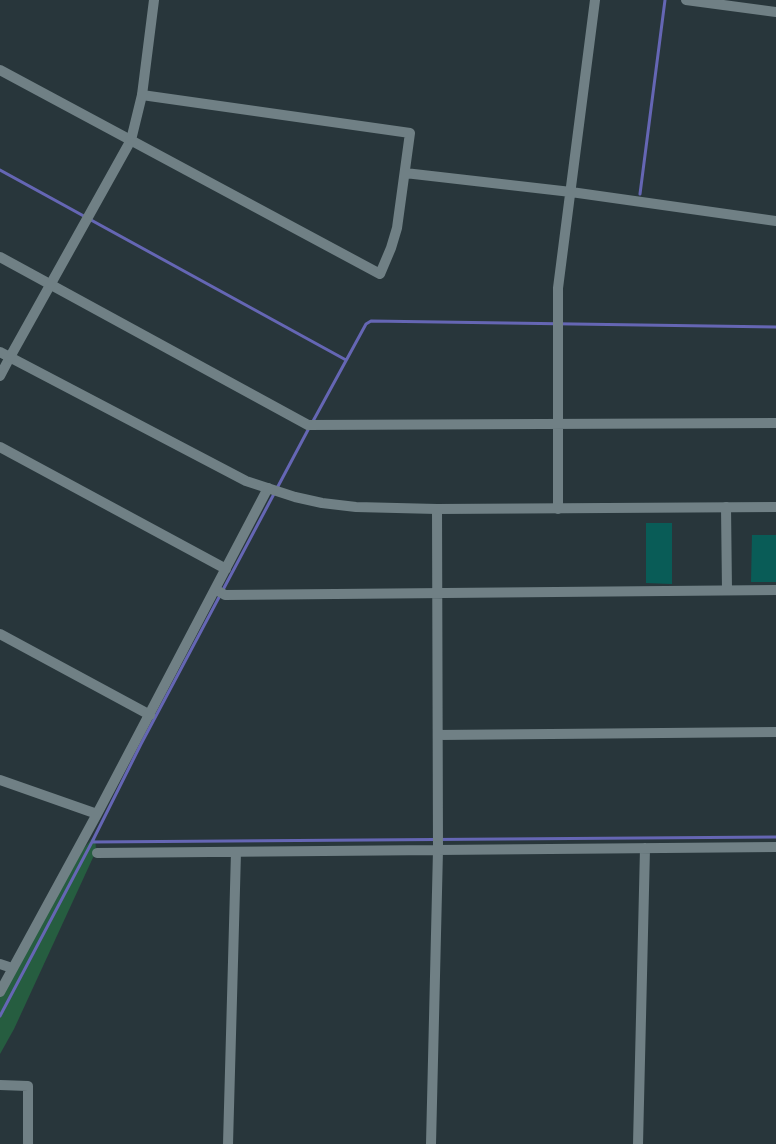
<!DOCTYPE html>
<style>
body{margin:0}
canvas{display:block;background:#28363b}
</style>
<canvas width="776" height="1144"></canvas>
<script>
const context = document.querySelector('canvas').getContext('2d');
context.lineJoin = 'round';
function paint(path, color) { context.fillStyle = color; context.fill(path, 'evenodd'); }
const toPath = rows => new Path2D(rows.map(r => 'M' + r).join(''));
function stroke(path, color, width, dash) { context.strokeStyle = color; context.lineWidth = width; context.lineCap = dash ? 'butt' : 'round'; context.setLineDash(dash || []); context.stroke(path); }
const green = toPath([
 [95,835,96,851,14,1029,0,1054,0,992,80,853]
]);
const stream = toPath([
 [0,170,346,360],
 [640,194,665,0],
 [312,423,366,324,371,321,776,327],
 [92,842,776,837],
 [0,1016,92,842,141,744,309,428]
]);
const building = toPath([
 [646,523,672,523,672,584,646,583],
 [752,535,776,535,776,582,751,582]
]);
const minor = toPath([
 [686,0,776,12],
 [0,70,380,274,391,248,397,228,410,133,142,95],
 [405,173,571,192,776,221],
 [0,257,308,425,776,423],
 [0,376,10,357],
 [0,447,226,569],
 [726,507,727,590],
 [558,509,558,288,595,0],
 [215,589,225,595,776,590],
 [0,634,150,715],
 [438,735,776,732],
 [0,780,97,814],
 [97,853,776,847],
 [0,964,12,968],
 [0,992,97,814,268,488],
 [0,1085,28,1086,28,1144],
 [228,1144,236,852],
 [431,1144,438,850,437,509],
 [638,1144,645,848]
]);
const tertiary = toPath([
 [0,352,246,481,295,497,322,503,356,507,437,509,776,507],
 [10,357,131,140,142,95,154,0]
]);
paint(green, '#265d40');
stroke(stream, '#6566b4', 3);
paint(building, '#095c57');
stroke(minor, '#708085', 10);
stroke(tertiary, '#708085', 10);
</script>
